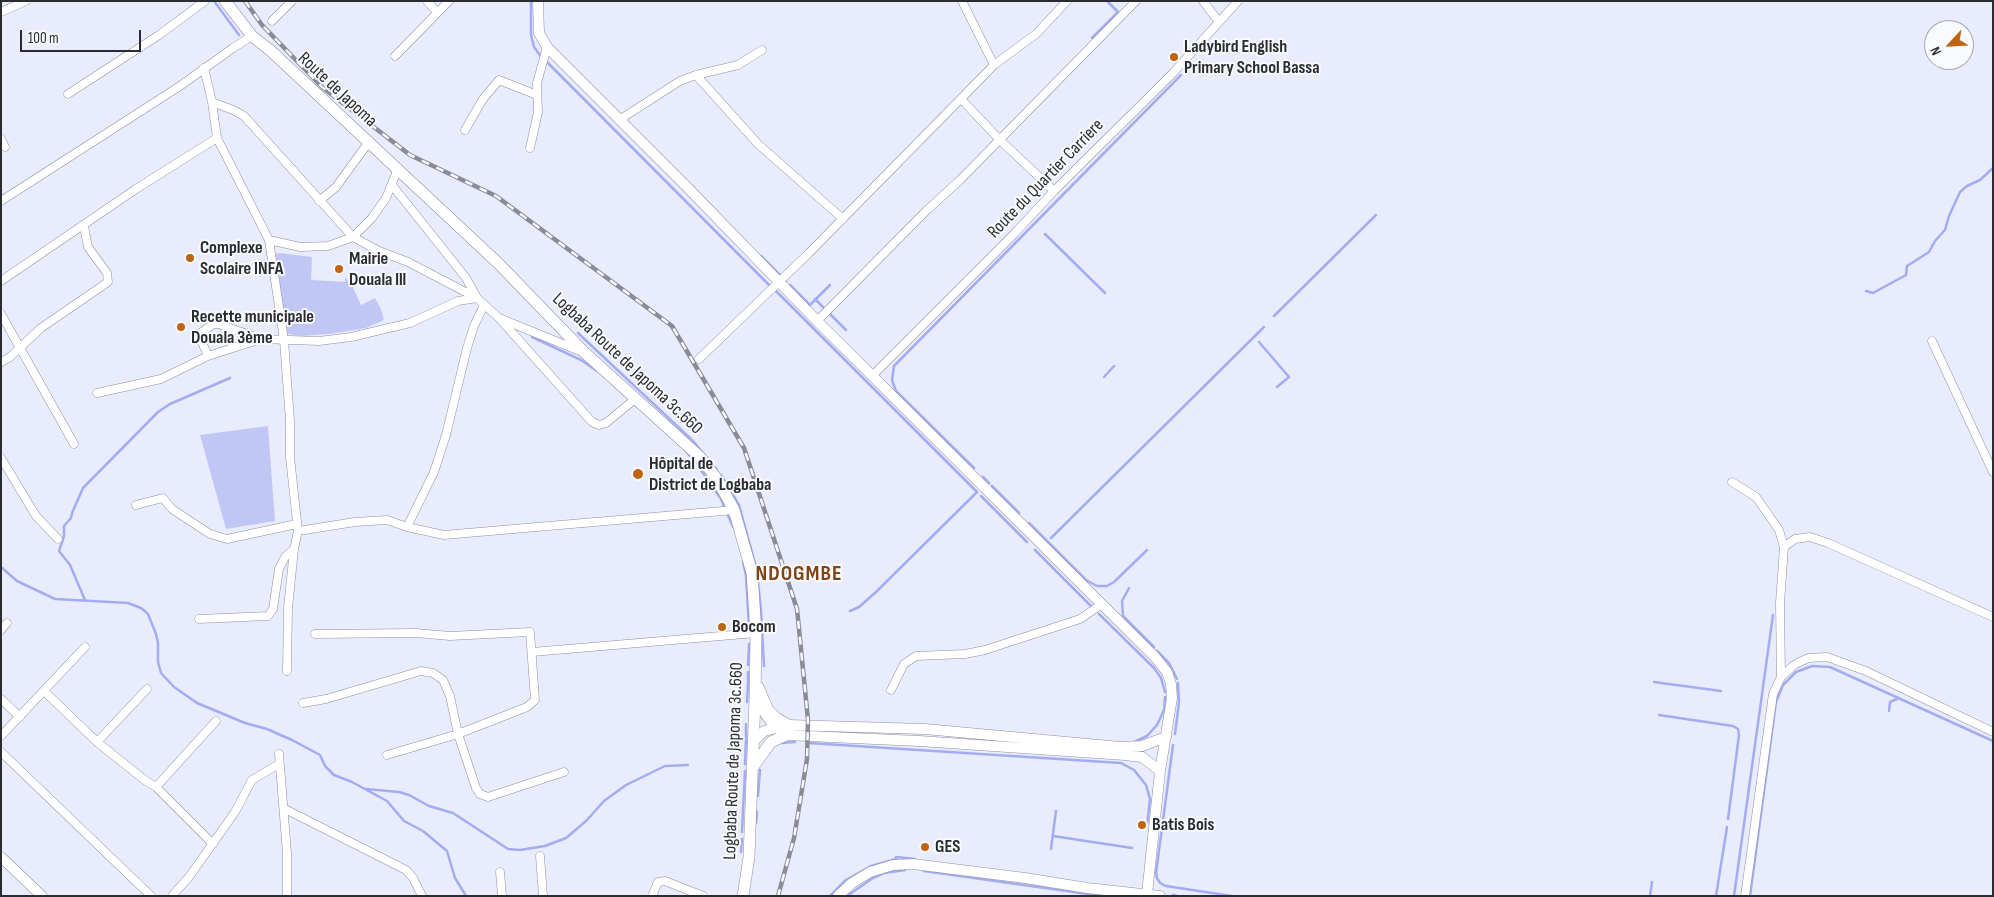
<!DOCTYPE html>
<meta charset="utf-8">
<style>
body{margin:0}
#map{position:relative;width:1994px;height:897px;overflow:hidden;background:#e9ecfd;font-family:"Sofia Sans Condensed",sans-serif}
canvas{display:block}
.frame{position:absolute;inset:0;border:2px solid #2b2c32;pointer-events:none}
.north{position:absolute;left:1924px;top:20px;width:50px;height:50px;box-sizing:border-box;background:#f9fafd;border:1px solid #a7a8ac;border-radius:50%;rotate:245deg;font-size:14px;font-weight:700;line-height:20px;text-align:center;color:#2b2c32}
.north::after{content:'';display:block;margin:auto;width:18px;height:22px;background:#bf6410;clip-path:polygon(50% 0,100% 100%,50% 72%,0 100%)}
.scale{position:absolute;left:20px;top:30px;width:121px;height:22px;box-sizing:border-box;border:2px solid #2b2c32;border-top:0;padding-left:6px;font-size:15px;line-height:18px;white-space:nowrap;color:#2b2c32;-webkit-text-stroke:4px #f9fafd;paint-order:stroke}
</style>
<div id="map">
<canvas width="1994" height="897"></canvas>
<div class="frame"></div>
<div class="north">N</div>
<div class="scale">100 m</div>
</div>
<script>
const context = document.querySelector('canvas').getContext('2d');
context.lineJoin = 'round';
function paint(path, color) { context.fillStyle = color; context.fill(path, 'evenodd'); }
const toPath = rows => new Path2D(rows.map(r => 'M' + r).join(''));
function stroke(path, color, width, dash) { context.strokeStyle = color; context.lineWidth = width; context.lineCap = dash ? 'butt' : 'round'; context.setLineDash(dash || []); context.stroke(path); }
function drawText(font, color, halo, rows, align = 'center') {
  context.font = font + ' "Sofia Sans Condensed",sans-serif'; context.lineWidth = 4; context.setLineDash([]); context.textBaseline = 'middle'; context.strokeStyle = halo; context.fillStyle = color; for (const [text, x, y, turn = 0] of rows) {
    context.save(); context.translate(x, y); context.rotate((+turn || 0) * Math.PI / 180); context.textAlign = isNaN(turn) ? turn : align; if (halo) context.strokeText(text, 0, 0); context.fillText(text, 0, 0); context.restore();
  }
}
const green = toPath([
 [279,253,312,257,311,280,345,282,345,278,350,281,361,305,375,298,381,309,384,320,366,328,329,334,301,336,283,333,275,255],
 [268,426,275,521,226,529,200,435]
]);
const stream = toPath([
 [214,1,239,35],
 [531,1,531,35,534,47,542,58],
 [1092,38,1118,12,1107,1],
 [546,61,771,287],
 [1045,234,1105,293],
 [761,256,786,281],
 [790,285,810,305,830,285],
 [774,289,977,492,876,592,859,607,850,611],
 [1866,291,1873,293,1906,275,1907,266,1929,252,1935,241,1945,230,1949,216,1960,192,1967,186,1980,180,1993,168],
 [815,299,826,310],
 [829,313,846,330],
 [1274,316,1376,215],
 [578,333,693,441,717,470],
 [532,337,581,360,597,371],
 [1259,342,1289,377,1277,387],
 [1104,377,1114,366],
 [685,450,696,463,721,499,733,527],
 [974,468,896,391,892,380,894,366,1181,75],
 [721,475,739,505,756,567],
 [983,477,989,483],
 [992,486,1019,513],
 [981,496,1027,542],
 [1029,523,1086,580,1097,586,1107,586,1114,582,1147,550],
 [1051,538,1264,327],
 [1035,550,1092,607],
 [743,562,746,576,749,626],
 [1,567,17,581,55,599,128,603,141,608,148,614,156,634,158,643,158,662,161,673,174,687,197,703,245,723,267,729,292,740,320,755,325,766,334,775,352,782,387,801,404,821,423,831,447,851,455,878,466,896],
 [757,572,761,611,764,666],
 [1129,588,1122,601,1123,616,1154,647],
 [85,600,70,565,59,551,64,536,64,526,71,518,72,513,83,488,158,412,170,404,230,378],
 [1099,614,1154,668,1161,678,1165,692],
 [1157,651,1169,663,1177,679],
 [748,665,749,644],
 [748,682,748,672],
 [1654,682,1721,691],
 [747,702,748,684],
 [1889,711,1890,702,1899,698],
 [1659,715,1733,726,1738,729,1739,735,1728,819],
 [1175,734,1179,702,1178,683],
 [746,737,746,724],
 [1134,742,1147,736,1157,725,1164,710,1165,697],
 [781,743,795,742],
 [809,743,1121,763,1134,770,1146,785,1150,799,1147,826],
 [1173,745,1156,873,1157,878,1160,883,1166,886,1232,896],
 [745,764,746,738],
 [366,789,399,792,409,795,429,806,453,813,508,849,520,850,545,846,566,838,586,821,604,801,626,785,665,766,688,765],
 [758,796,760,770],
 [756,823,757,812],
 [742,832,745,771],
 [1053,836,1132,848],
 [1051,849,1056,811],
 [741,852,742,839],
 [924,871,1102,896],
 [1173,895,1177,896],
 [830,896,846,880,871,866,896,859,896,857,915,859],
 [847,896,873,878,884,873,905,870],
 [1650,896,1652,882],
 [1716,896,1727,827],
 [1734,896,1773,615],
 [1750,896,1776,702,1783,685,1796,672,1812,666,1830,667,1993,741]
]);
const street = toPath([
 [427,1,437,12],
 [1203,1,1219,22],
 [1,12,26,1],
 [272,21,292,1],
 [395,56,449,1],
 [994,65,1036,34,1067,1],
 [204,68,212,102,217,138,269,240,284,340,290,421,290,457,298,531,355,522,387,520,407,527,444,535,734,510],
 [696,75,758,144,843,219],
 [68,94,159,35,205,1],
 [961,99,1000,140,1054,191],
 [212,102,233,110,244,116,353,237,379,251,408,262,477,298,499,318,580,351],
 [619,120,680,81,696,75,738,65,762,50],
 [465,130,483,99,499,80,537,95],
 [1,139,5,147],
 [530,148,538,112,537,83,547,47],
 [1,201,180,86,233,48,252,36],
 [319,201,336,187,368,143],
 [269,240,300,247,328,246,353,237,372,218,386,198,397,171],
 [1,281,136,189,217,138],
 [1,314,74,444],
 [500,319,592,422,599,425,606,423,635,399],
 [817,321,926,211,960,180,1136,1],
 [1932,341,1993,472],
 [208,356,200,338,202,332,213,324,219,324,261,339],
 [699,359,809,253,994,65,962,1],
 [1,362,10,357,41,328,108,282,107,273,88,247,84,226],
 [873,375,1014,234,1054,191,1173,73,1238,1],
 [97,393,161,379,208,356,261,339,319,341,351,337,410,323,458,301,477,298,466,278,392,185],
 [1,458,36,516,58,539],
 [1732,482,1756,497,1779,530,1784,547,1780,603,1781,677],
 [136,505,163,498,172,509,210,534,227,539,297,524],
 [407,527,434,472,446,435,467,348,474,326,484,305],
 [1784,547,1795,539,1810,537,1828,543,1993,617],
 [199,619,268,616,273,609,279,569,285,557,294,549],
 [1,630,7,623],
 [315,634,416,633,450,636,530,632,535,700,527,707,458,734,387,755],
 [532,652,756,633],
 [287,671,288,608,294,549,298,531],
 [891,690,904,664,916,656,965,654,985,650,1080,619,1102,604],
 [45,692,97,742,146,781,156,787,213,844],
 [1,699,20,717],
 [303,703,326,699,421,671,433,673,443,680,450,696,458,734,476,788,480,794,488,797,564,772],
 [1,736,85,647],
 [97,742,147,689],
 [1,752,151,896],
 [279,754,287,853,287,896],
 [156,787,216,721],
 [285,809,406,870,413,878,422,896],
 [540,856,543,896],
 [500,872,502,896],
 [172,896,189,877,235,812,252,780,279,764],
 [652,896,658,882,665,881,703,896],
 [1745,896,1773,694,1781,677,1794,665,1808,658,1827,657,1866,671,1993,732]
]);
const secondary = toPath([
 [538,1,539,33,547,47,687,187,817,321,1155,657,1167,672,1171,684,1172,698,1160,771,1147,894],
 [755,699,771,722,786,735,919,741,1125,755,1142,757,1160,771],
 [753,742,764,731,788,725,925,729,1121,747,1142,746,1166,737],
 [1,857,42,896],
 [838,896,852,883,870,872,893,865,913,864,1025,878,1087,888,1160,896]
]);
const primary = toPath([
 [225,1,252,36,271,51,499,264,584,352,700,457,717,479,734,510,752,573,756,633,755,699,749,857,743,896],
 [758,687,768,710,776,718,788,725],
 [753,767,771,742,786,735]
]);
const rail = toPath([
 [245,1,262,25,322,87,410,155,496,196,672,326,744,448,797,609,808,720,807,759,794,838,778,896]
]);
const markers = [
 [1174,57,5,"#bf6410"],
 [190,258,5,"#bf6410"],
 [339,269,5,"#bf6410"],
 [181,327,5,"#bf6410"],
 [638,474,6,"#bf6410"],
 [722,627,5,"#bf6410"],
 [1142,825,5,"#bf6410"],
 [925,847,5,"#bf6410"]
];
const poiNames = [
 ["Ladybird English",1184,47],
 ["Primary School Bassa",1184,68],
 ["Complexe",200,248],
 ["Scolaire INFA",200,269],
 ["Mairie",349,259],
 ["Douala lll",349,280],
 ["Recette municipale",191,317],
 ["Douala 3ème",191,338],
 ["Hôpital de",649,464],
 ["District de Logbaba",649,485],
 ["Bocom",732,627],
 ["Batis Bois",1152,825],
 ["GES",935,847]
];
const streetNames = [
 ["Route de Japoma",337,90,43],
 ["Route du Quartier Carriere",1046,179,-46],
 ["Logbaba Route de Japoma 3c.660",627,364,43],
 ["Logbaba Route de Japoma 3c.660",734,761,-88]
];
const districtNames = [
 ["NDOGMBE",799,574]
];
paint(green, '#c1c7f5');
stroke(stream, '#a4acf1', 2.5);
stroke(street, '#8d8f9f', 9);
stroke(secondary, '#8d8f9f', 11);
stroke(primary, '#8d8f9f', 12);
stroke(street, '#fff', 8);
stroke(secondary, '#fff', 10);
stroke(primary, '#fff', 11);
stroke(rail, '#898b97', 4.5);
stroke(rail, '#f9fafd', 2.5, [8]);
for (const [x, y, r, color] of markers) { const dot = new Path2D(); dot.arc(x, y, r, 0, 2 * Math.PI); context.fillStyle = color; context.fill(dot); stroke(dot, '#f9fafd', 2); }
drawText('bold 18px', '#2b2c32', '#f9fafd', poiNames, 'left');
drawText('18px', '#2b2c32', '#f9fafd', streetNames);
context.letterSpacing = '1px';
drawText('bold 22px', '#7f4414', '#f9fafd', districtNames);
context.letterSpacing = '0px';
</script>
